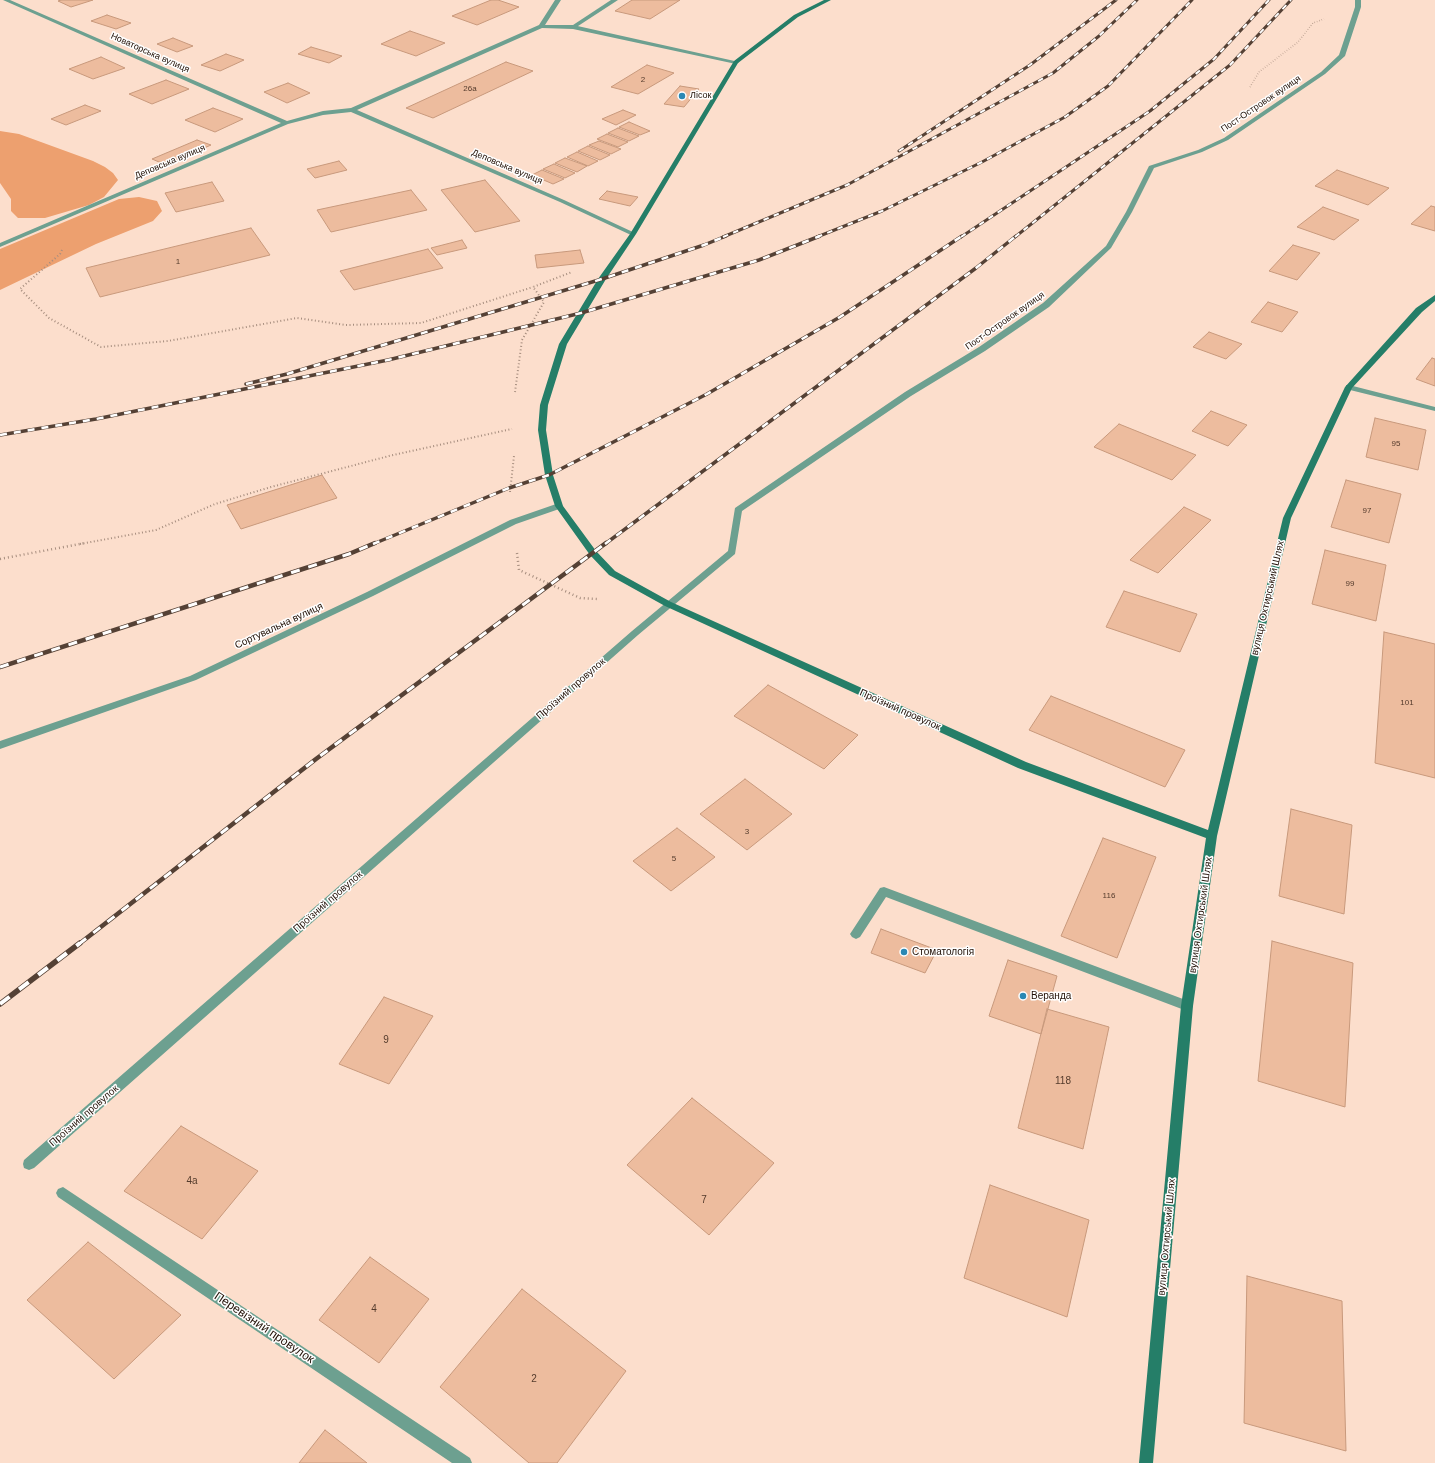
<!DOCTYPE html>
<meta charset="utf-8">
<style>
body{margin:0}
canvas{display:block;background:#fcdecc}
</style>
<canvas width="1435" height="1463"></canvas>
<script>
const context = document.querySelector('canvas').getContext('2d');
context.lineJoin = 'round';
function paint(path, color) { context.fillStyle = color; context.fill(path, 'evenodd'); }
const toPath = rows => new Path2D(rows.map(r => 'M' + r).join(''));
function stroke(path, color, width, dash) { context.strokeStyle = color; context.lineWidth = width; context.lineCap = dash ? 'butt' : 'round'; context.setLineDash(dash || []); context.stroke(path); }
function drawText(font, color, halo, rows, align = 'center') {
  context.font = font + ' Arial,sans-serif'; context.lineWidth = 3; context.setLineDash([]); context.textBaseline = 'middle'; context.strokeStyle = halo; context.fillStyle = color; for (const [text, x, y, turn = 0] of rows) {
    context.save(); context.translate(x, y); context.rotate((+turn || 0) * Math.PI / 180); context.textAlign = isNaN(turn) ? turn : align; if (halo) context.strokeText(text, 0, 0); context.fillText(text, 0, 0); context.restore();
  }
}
const green = toPath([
 [0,131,19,134,93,161,105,167,113,173,118,180,104,197,89,205,45,218,18,218,11,211,11,199,0,183],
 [139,197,157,201,162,211,153,221,96,244,0,290,0,249,119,199]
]);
const building = toPath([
 [61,0,93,0,71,7,58,1,61,0],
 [491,0,498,0,519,7,477,25,452,16,491,0],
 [632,0,680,0,650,19,615,11,632,0],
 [107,15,131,23,116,29,91,21,107,15],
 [410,31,445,43,416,56,381,44,410,31],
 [173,38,193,46,177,52,157,44,173,38],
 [311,47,342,56,329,63,298,54,311,47],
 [226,54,244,60,220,71,201,65,226,54],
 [101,57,125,68,93,79,69,69,101,57],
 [506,62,533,71,433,118,406,108,506,62],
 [647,65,674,73,638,94,611,87,647,65],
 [166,80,189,89,152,104,129,94,166,80],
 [288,83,310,93,287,103,264,92,288,83],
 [680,86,699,89,684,107,664,104,680,86],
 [85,105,101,111,66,125,51,119,85,105],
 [213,108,243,119,215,132,185,120,213,108],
 [623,110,636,115,616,125,602,119,623,110],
 [629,122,650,131,640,135,619,127,629,122],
 [618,128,639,136,629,141,608,133,618,128],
 [607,134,628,142,618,147,597,139,607,134],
 [197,140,211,145,166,165,152,159,197,140],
 [599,141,621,149,611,154,589,145,599,141],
 [588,146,610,155,600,160,578,151,588,146],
 [577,152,598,161,588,166,567,157,577,152],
 [565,158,587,166,577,172,555,163,565,158],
 [339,161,347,170,315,178,307,169,339,161],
 [554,164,575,173,565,178,543,169,554,164],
 [542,170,564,179,553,184,532,175,542,170],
 [1337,170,1389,188,1368,205,1315,186,1337,170],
 [485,180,520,221,475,232,441,190,485,180],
 [212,182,224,201,176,212,165,193,212,182],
 [411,190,427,210,331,232,317,210,411,190],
 [607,191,638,197,630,206,599,199,607,191],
 [1431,206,1435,207,1435,231,1411,224,1431,206],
 [1323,207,1359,220,1334,240,1297,227,1323,207],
 [251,228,270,255,100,297,86,268,251,228],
 [462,240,467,248,437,255,431,248,462,240],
 [1293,245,1320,253,1297,280,1269,271,1293,245],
 [428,249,443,268,354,290,340,271,428,249],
 [580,250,584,263,537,268,535,255,580,250],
 [1268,302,1298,312,1282,332,1251,322,1268,302],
 [1209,332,1242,344,1226,359,1193,347,1209,332],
 [1432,358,1435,359,1435,386,1416,379,1432,358],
 [1211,411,1247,425,1228,446,1192,431,1211,411],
 [1375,418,1426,430,1418,470,1366,457,1375,418],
 [1119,424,1196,455,1172,480,1094,447,1119,424],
 [322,475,337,498,241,529,227,505,322,475],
 [1346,480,1401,494,1389,543,1331,527,1346,480],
 [1184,507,1211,520,1158,573,1130,560,1184,507],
 [1325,550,1386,565,1376,621,1312,604,1325,550],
 [1124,591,1197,614,1180,652,1106,627,1124,591],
 [1384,632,1435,644,1435,778,1375,763,1384,632],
 [768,685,858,735,824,769,734,716,768,685],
 [1051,696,1185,750,1165,787,1029,730,1051,696],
 [745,779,792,814,747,850,700,814,745,779],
 [1291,809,1352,825,1344,914,1279,896,1291,809],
 [677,828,715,857,671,891,633,861,677,828],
 [1103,838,1156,857,1117,958,1061,936,1103,838],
 [881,929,937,950,925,973,871,953,881,929],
 [1272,941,1353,963,1345,1107,1258,1081,1272,941],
 [1008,960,1057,976,1041,1034,989,1016,1008,960],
 [384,997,433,1016,389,1084,339,1064,384,997],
 [1047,1009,1109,1027,1083,1149,1018,1128,1047,1009],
 [692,1098,774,1163,709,1235,627,1165,692,1098],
 [181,1126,258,1171,202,1239,124,1191,181,1126],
 [990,1185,1089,1220,1067,1317,964,1278,990,1185],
 [88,1242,181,1315,114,1379,27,1300,88,1242],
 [370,1257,429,1299,379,1363,319,1320,370,1257],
 [1247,1276,1342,1301,1346,1451,1244,1423,1247,1276],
 [522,1289,626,1371,557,1463,529,1463,440,1387,522,1289],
 [325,1430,367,1463,299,1463,325,1430]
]);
const pathFar2 = toPath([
 [1250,87,1259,72,1298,42,1313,23,1324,19]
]);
const pathFar1 = toPath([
 [62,250,60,254,20,289,49,318,101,347,168,341,297,318,346,325,421,323,533,287],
 [515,392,522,340,544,302,533,287,572,272],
 [510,492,514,456],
 [80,544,156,530,215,504,271,487,389,456,512,429]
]);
const path = toPath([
 [517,553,519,570,580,598,598,599],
 [0,559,85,543]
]);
const lane = toPath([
 [611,0,618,0,575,28,570,27,611,0]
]);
const street = toPath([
 [3,0,10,0,287,121,323,111,351,108,539,25,555,0,561,0,545,25,573,25,739,62,736,64,573,29,542,28,357,110,564,200,635,233,635,235,631,235,560,202,351,112,323,115,288,124,0,247,0,243,281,123,3,0],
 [1355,0,1361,0,1361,7,1345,56,1325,74,1228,140,1202,152,1154,168,1132,212,1111,248,1049,307,985,351,911,396,742,511,735,554,638,635,34,1168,29,1170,24,1168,23,1164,24,1160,632,631,728,551,735,508,905,392,979,347,1043,303,1106,246,1126,212,1149,166,1198,150,1224,138,1321,72,1339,55,1355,7,1355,0],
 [1346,385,1349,385,1435,407,1435,411,1346,389,1346,385],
 [559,503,563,506,562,508,516,524,373,596,196,680,0,749,0,741,190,676,367,592,510,520,559,503],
 [884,887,1191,1002,1193,1006,1191,1010,1187,1011,886,897,860,937,856,939,852,937,850,934,852,931,880,888,884,887],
 [63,1187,470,1458,472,1463,452,1463,58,1197,56,1193,58,1189,63,1187]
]);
const secondary = toPath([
 [824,0,831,0,798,17,738,63,636,234,606,279,567,344,548,405,546,430,553,475,563,506,596,551,615,571,671,602,1026,762,1208,830,1283,518,1345,387,1416,308,1435,295,1435,301,1422,312,1352,388,1291,518,1217,836,1193,1006,1153,1463,1139,1463,1181,1006,1206,838,1018,768,665,606,609,575,590,555,555,506,545,475,538,430,540,405,559,344,598,279,630,234,734,61,794,15,824,0]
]);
const railFar3 = toPath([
 [899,151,1030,65,1116,0],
 [723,237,847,185,1053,73,1099,36,1137,0],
 [817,237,882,211,982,162,1065,117,1108,86,1192,0],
 [961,237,1150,111,1214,59,1269,0],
 [1015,237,1230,65,1291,0]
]);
const railFar2 = toPath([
 [246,384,287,374,602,279,704,245,726,236],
 [0,435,96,419,388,360,581,313,759,260,820,236],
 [373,544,509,488,549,475,707,394,840,317,962,236],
 [605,544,976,268,1016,236]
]);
const railFar1 = toPath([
 [0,667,349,554,375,543],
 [79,944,316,759,606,543]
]);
const rail = toPath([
 [0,1004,80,943]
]);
const markers = [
 [682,96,4,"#2a88b4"],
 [904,952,4,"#2a88b4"],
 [1023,996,4,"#2a88b4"]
];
const numberNames = [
 ["2",643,80],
 ["26а",470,89],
 ["1",178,262],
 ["95",1396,444],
 ["97",1367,511],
 ["99",1350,584],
 ["101",1407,703],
 ["3",747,832],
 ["5",674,859],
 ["116",1109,896]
];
const farStreetnames = [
 ["Новаторська вулиця",150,53,24],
 ["Пост-Островок вулиця",1261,104,-34],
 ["Деповська вулиця",170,162,-23],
 ["Деповська вулиця",507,167,23],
 ["Пост-Островок вулиця",1005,321,-35]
];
const farPoinames = [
 ["Лісок",690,96]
];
const streetNames = [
 ["вулиця Охтирський Шлях",1268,598,-77],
 ["Сортувальна вулиця",279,626,-25],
 ["Проїзний провулок",571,689,-41],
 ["Проїзний провулок",900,710,24],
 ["Проїзний провулок",328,902,-41],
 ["вулиця Охтирський Шлях",1201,915,-82],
 ["Проїзний провулок",84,1116,-41],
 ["вулиця Охтирський Шлях",1167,1237,-85]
];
const poiNames = [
 ["Стоматологія",912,952],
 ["Веранда",1031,996]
];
const nearNumbernames = [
 ["9",386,1040],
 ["118",1063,1081],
 ["4а",192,1181],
 ["7",704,1200],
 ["4",374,1309],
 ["2",534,1379]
];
const nearStreetnames = [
 ["Перевізний провулок",264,1328,34]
];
paint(green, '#eda06f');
paint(building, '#edbc9e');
stroke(building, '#c8997c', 1);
stroke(pathFar2, '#a68d7e', 1.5, [0.5, 2]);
stroke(pathFar1, '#a68d7e', 2, [1, 2.5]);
stroke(path, '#a68d7e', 2.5, [1, 3]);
paint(lane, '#6da090');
paint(street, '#6da090');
paint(secondary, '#257e68');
stroke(railFar3, '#554135', 3);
stroke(railFar2, '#554135', 3.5);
stroke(railFar1, '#554135', 4.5);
stroke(rail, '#554135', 5.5);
stroke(railFar3, '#fff', 2, [5.5]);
stroke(railFar2, '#fff', 2.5, [7]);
stroke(railFar1, '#fff', 3, [9]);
stroke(rail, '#fff', 4, [12]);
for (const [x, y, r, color] of markers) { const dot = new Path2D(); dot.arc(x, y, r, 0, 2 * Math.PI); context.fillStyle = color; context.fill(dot); stroke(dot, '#fff', 1.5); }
drawText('8px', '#543b2c', null, numberNames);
drawText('9px', '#211006', '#fff', farStreetnames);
drawText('9px', '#211006', '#fff', farPoinames, 'left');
drawText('10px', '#211006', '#fff', streetNames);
drawText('10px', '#211006', '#fff', poiNames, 'left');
drawText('10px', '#543b2c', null, nearNumbernames);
drawText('12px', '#211006', '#fff', nearStreetnames);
</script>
